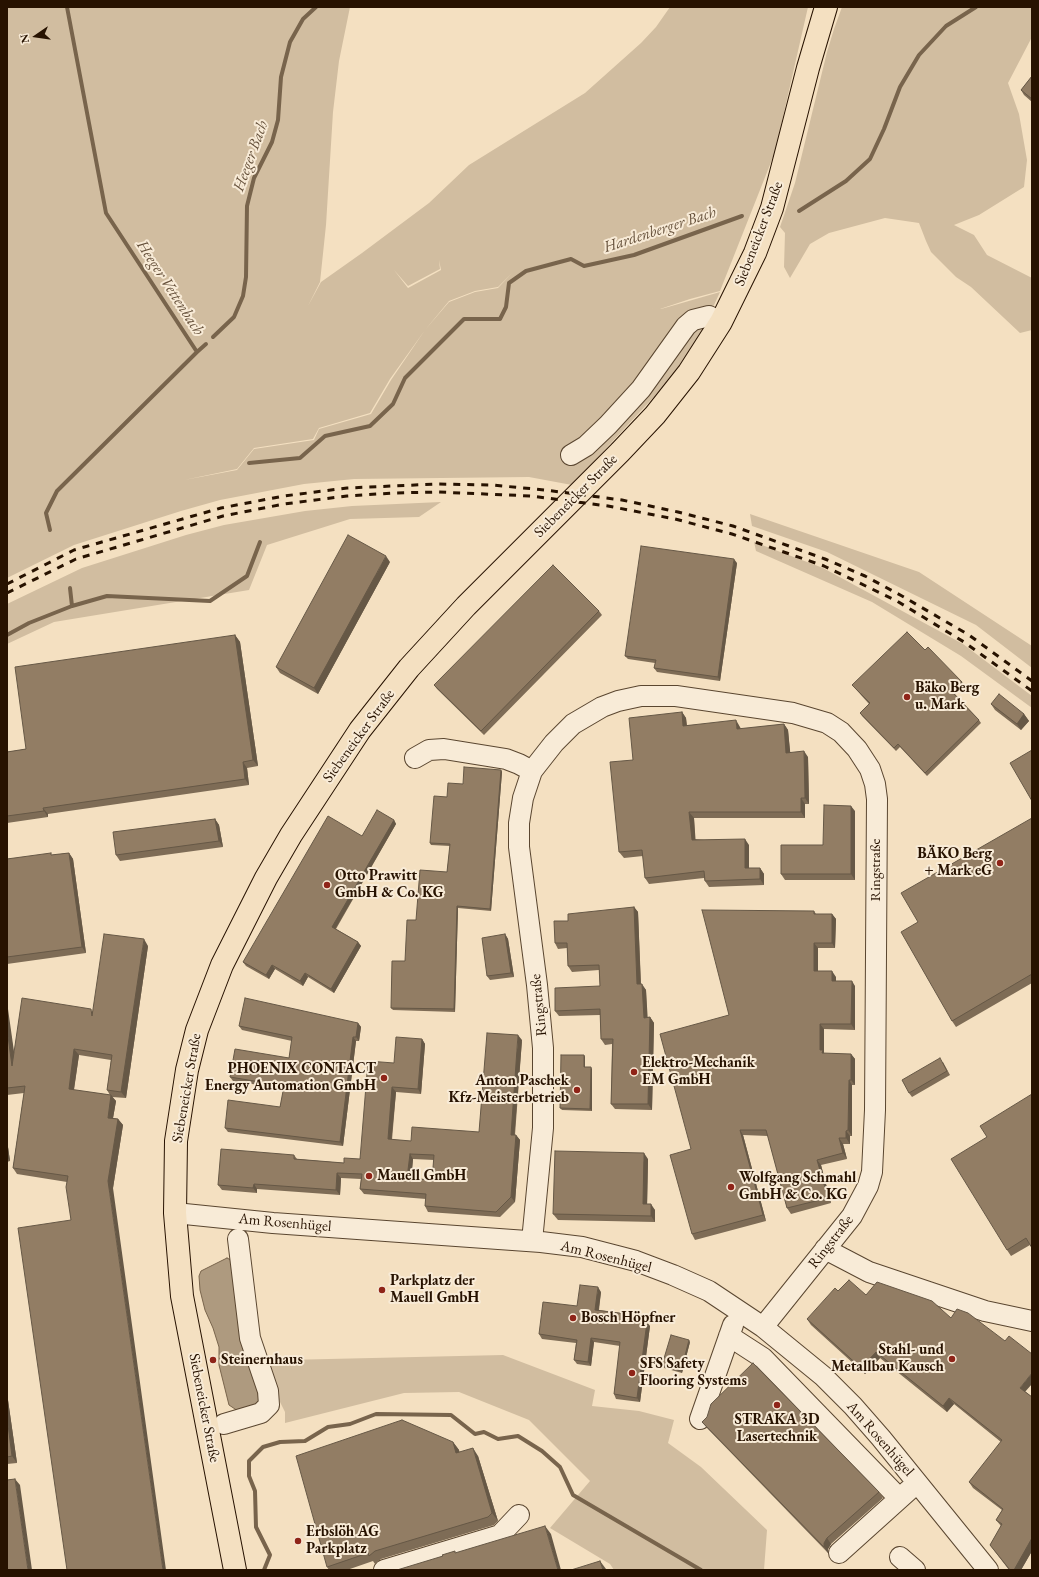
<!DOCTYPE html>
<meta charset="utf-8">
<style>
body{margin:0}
#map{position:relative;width:1039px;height:1577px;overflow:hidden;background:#f4e0c1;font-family:"EB Garamond",serif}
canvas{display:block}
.frame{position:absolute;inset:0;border:8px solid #271200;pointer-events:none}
.north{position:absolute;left:16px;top:16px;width:40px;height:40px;-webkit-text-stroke:3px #f8ebd7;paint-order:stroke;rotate:257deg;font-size:11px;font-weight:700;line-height:16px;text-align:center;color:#271200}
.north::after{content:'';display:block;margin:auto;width:14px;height:18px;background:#271200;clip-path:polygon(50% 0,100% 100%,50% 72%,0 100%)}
</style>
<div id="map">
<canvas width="1039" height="1577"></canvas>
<div class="frame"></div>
<div class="north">N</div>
</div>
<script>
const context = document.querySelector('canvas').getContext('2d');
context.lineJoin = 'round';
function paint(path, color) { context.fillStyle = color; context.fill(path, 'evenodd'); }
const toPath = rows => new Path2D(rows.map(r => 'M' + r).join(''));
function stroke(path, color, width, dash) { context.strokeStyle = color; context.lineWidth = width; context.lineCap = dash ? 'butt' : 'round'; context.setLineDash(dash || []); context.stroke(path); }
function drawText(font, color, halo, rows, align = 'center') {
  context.font = font + ' "EB Garamond",serif'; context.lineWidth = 4; context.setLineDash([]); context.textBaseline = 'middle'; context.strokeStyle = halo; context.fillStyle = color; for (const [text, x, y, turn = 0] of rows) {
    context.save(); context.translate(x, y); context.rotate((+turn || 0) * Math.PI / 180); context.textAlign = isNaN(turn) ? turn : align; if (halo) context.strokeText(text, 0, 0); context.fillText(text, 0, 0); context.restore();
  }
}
const green = toPath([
 [7,7,350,7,339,61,333,112,326,225,320,282,308,306,321,282,362,253,429,203,469,165,585,93,641,43,656,27,670,7,808,7,775,152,720,291,690,299,660,309,625,308,661,309,720,292,699,338,664,386,572,485,529,477,354,479,304,484,220,500,181,511,74,545,7,578],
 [439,260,441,270,408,288,394,270,408,286,440,269],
 [512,273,498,288,475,292,449,302,425,330,391,380,371,414,319,429,314,440,254,449,237,470,184,480,237,469,254,448,313,439,319,428,370,413,390,379,425,330,449,301,475,291,498,287],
 [842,7,1032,7,1032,37,1008,83,1019,114,1027,160,1024,187,979,215,954,225,974,235,987,255,1032,278,1032,330,1020,333,971,287,956,277,931,252,926,241,919,223,885,218,829,233,810,244,790,278,784,267,785,233,780,227,795,183,827,52,834,29],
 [441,502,419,517,350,519,267,545,249,590,54,622,7,644,7,604,82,568,186,535,224,525,305,511,352,506],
 [750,514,919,572,1032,646,1032,668,976,625,827,552,752,526],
 [754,542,823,568,963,644,1032,696,1032,708,961,656,872,602,756,551],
 [503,1355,595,1390,592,1406,639,1411,674,1420,668,1443,701,1467,767,1530,764,1570,614,1570,610,1564,550,1528,590,1481,529,1420,459,1392,404,1393,285,1423,285,1412,274,1390,267,1362,285,1360]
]);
const water = toPath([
 [227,1258,233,1261,261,1407,241,1413,229,1405,219,1365,219,1347,213,1328,205,1310,200,1290,199,1276,201,1271,227,1258]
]);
const stream = toPath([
 [799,211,846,181,870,159,884,129,900,87,919,55,946,26,976,7],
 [213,337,234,317,243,296,246,277,247,206,254,178,272,142,278,120,281,77,290,42,303,19,316,7],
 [197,352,206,344],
 [249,463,300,458,325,436,370,426,393,404,405,378,464,319,500,319,506,307,509,283,526,271,571,259,584,266,634,255,742,216],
 [50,530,46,513,57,491,197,352,106,213,67,7],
 [70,588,72,606],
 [7,635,29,623,72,606,107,596,210,601,247,576,260,542],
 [264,1570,270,1555,256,1527,255,1491,249,1476,249,1461,263,1447,280,1442,305,1441,328,1427,350,1424,376,1414,451,1415,475,1434,484,1432,498,1439,518,1436,542,1451,560,1467,573,1495,701,1570]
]);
const minor = toPath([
 [571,455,586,446,608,425,641,389,686,326,693,320,709,316,721,322],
 [415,758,429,750,444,749,506,759,519,764,532,771],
 [175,1213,273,1223,541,1242,582,1247,636,1261,673,1275,709,1291,763,1327,823,1376,853,1406,881,1438,988,1570],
 [532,1241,543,1128,543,1048,537,985,519,847,519,823,523,798,532,771,554,743,573,724,602,707,618,701,641,696,676,696,793,713,827,723,841,732,857,749,870,769,875,784,877,799,875,1110,872,1172,868,1186,852,1216,763,1327],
 [825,1249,869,1272,985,1311,1032,1321],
 [729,1336,763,1358,899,1498],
 [700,1419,733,1325],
 [224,1424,261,1413,269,1405,268,1391,250,1338,238,1239],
 [839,1553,909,1490],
 [900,1557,915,1570],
 [384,1570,500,1535,519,1515]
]);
const major = toPath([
 [235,1570,182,1296,175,1213,176,1141,187,1070,197,1030,222,965,266,878,291,835,360,730,409,668,466,606,620,452,655,415,689,372,721,322,755,253,772,208,808,68,826,7]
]);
const rail = toPath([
 [7,584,74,550,221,508,284,496,347,488,438,484,492,485,545,490,622,500,678,512,733,526,825,559,865,576,902,596,969,635,1032,681],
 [7,593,76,559,223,516,284,504,347,496,393,493,438,492,531,496,608,506,675,519,732,534,824,566,897,601,964,642,1032,691]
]);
const wall = toPath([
 [1032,76,1032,102,1024,95,1021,90],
 [390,562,318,694,280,673,276,667],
 [737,563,720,681,657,672,654,668,655,663,628,659,625,656],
 [599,611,602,615,484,735,437,689,434,685],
 [235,635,240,642,258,766,247,768,249,785,48,814,48,817,7,823,7,752,26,749],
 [925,650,962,682,964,685,955,694,979,720,981,723,927,776,900,747,896,751,862,716,860,713,869,704,852,685],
 [991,704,1024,714,1029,721,1021,730,995,710],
 [682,712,686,718,687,725,740,727,741,729,784,724,788,730,790,753,808,757,809,804,805,804,805,818,694,818,695,839,749,845,749,868,760,868,764,874,764,885,709,887,705,881,704,878,649,884,645,878,643,856,624,858,619,852,633,760],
 [501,770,502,772,491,911,458,908,455,1012,393,1010,391,1008,405,961,416,920,447,872,450,846,431,845,430,843,447,797,463,784],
 [855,811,855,880,785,880,781,874,823,845],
 [1032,818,1032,983,956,1027,952,1021,918,922],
 [215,819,219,825,223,847,120,861,116,855],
 [394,820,396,824,336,929,358,942,361,946,334,993,308,977,303,986,275,969,269,979,246,966,243,962,362,836],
 [69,853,73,859,86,953,7,964,7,859,52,855],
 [634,907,638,912,641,984,646,990,647,1017,650,1017,654,1023,652,1110,615,1109,611,1104,612,1044,605,1045,601,1039,600,1015,559,1016,555,1011,600,986,599,970,572,972,568,966,567,948,558,949,555,943,568,921],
 [814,911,816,914,832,914,836,919,835,948,818,948,818,971,836,977,836,981,855,986,855,1030,824,1029,824,1053,825,1054,851,1054,855,1059,855,1085,852,1085,852,1136,850,1136,850,1144,843,1144,847,1159,821,1165,831,1203,791,1214,787,1208,768,1136,743,1135,766,1221,695,1240,692,1234,691,1149,729,1015],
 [505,934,508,939,514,977,490,980,487,976],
 [148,946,126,1098,112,1097,116,1101,113,1118,118,1119,123,1125,113,1188,71,1220,67,1182,17,1174,13,1168,24,1093,7,1095,7,1008,14,1055,93,1011],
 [79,1055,111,1060,107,1090,110,1095,74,1090],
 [358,1023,361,1027,359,1041,356,1041,343,1146,228,1132,225,1128,280,1107,284,1089,233,1081,230,1077,289,1058,292,1041,242,1030,239,1026],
 [422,1039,425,1044,421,1094,396,1092,392,1140,411,1141,479,1132,522,1040,515,1135,516,1135,520,1140,515,1202,500,1217,428,1212,425,1206,426,1199,364,1194,360,1189,361,1179,341,1178,340,1195,257,1189,257,1193,222,1190,218,1185,294,1155,297,1159,344,1163,360,1159,394,1063],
 [413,1159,434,1160,432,1180,411,1178],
 [584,1055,585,1057,585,1067,592,1069,592,1111,562,1110,560,1108],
 [943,1062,950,1075,912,1097,909,1093],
 [987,1137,1030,1245,1011,1256,1007,1250],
 [7,1140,10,1161,7,1162],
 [648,1159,647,1204,655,1210,655,1222,558,1220,553,1214],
 [838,1291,866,1295,1026,1392,1032,1397,1032,1551,1021,1570,1009,1570,990,1545,1001,1526,996,1520,1002,1510,973,1488,969,1482,1001,1442,954,1404,947,1412,880,1358,865,1374,811,1325,807,1319],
 [601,1292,599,1310,627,1314,630,1319,650,1326,640,1402,616,1399,614,1394,620,1346,594,1342,591,1366,577,1364,574,1360,576,1343,542,1339,539,1334,577,1306],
 [690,1342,682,1373,664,1368,662,1365],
 [7,1393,17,1463,7,1464],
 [702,1422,879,1492,883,1498,831,1544,828,1549,828,1553,707,1428],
 [453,1442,459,1450,459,1452,478,1456,498,1521,494,1525,381,1559,375,1564,373,1561,347,1570,329,1570,327,1567]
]);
const shadedWall = toPath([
 [386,556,390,562,318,694,314,688],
 [734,559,737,563,720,681,718,677],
 [235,635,240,642,258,766,253,760],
 [682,712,686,718,687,732,683,726],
 [1024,714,1029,721,1021,730,1017,724],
 [736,720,740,727,741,735,737,729],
 [784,724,788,730,791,760,786,753],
 [804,751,808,757,809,804,805,798],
 [243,762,247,768,249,785,245,779],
 [501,770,502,772,491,911,490,909],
 [801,798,805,804,805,818,801,812],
 [851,806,855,811,855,880,851,874],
 [43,808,48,814,48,817,44,811],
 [689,812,694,818,696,846,692,840],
 [215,819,219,825,223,847,219,841],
 [394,820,396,824,334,931,332,927],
 [745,839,749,845,749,874,745,868],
 [69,853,73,859,86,953,82,947],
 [760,868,764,874,764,885,760,879],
 [457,906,458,908,455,1012,454,1009],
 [634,907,638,912,641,990,637,984],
 [832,914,836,919,835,948,832,943],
 [505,934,508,939,514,977,511,973],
 [144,939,148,946,126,1098,121,1092],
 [358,942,361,946,334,993,331,989],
 [814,943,818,948,818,977,814,971],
 [272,965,275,969,269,979,266,975],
 [832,971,836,977,836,986,832,981],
 [305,973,308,977,303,986,300,981],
 [852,981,855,986,855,1030,851,1024],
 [642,984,646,990,648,1023,644,1018],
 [7,1008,8,1009,17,1073,12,1066,7,1029],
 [650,1017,654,1023,652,1110,648,1104],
 [358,1023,361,1027,359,1041,356,1037],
 [820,1024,824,1029,824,1053,826,1056,826,1059,820,1050],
 [518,1035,522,1040,514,1140,511,1135],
 [353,1037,356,1041,343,1146,340,1142],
 [422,1039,425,1044,421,1094,418,1089],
 [74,1049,79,1055,73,1095,69,1089],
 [851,1054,855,1059,855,1085,851,1080],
 [584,1055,585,1057,585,1069,584,1067],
 [591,1067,592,1069,592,1111,590,1109],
 [849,1080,852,1085,852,1136,848,1130],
 [392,1087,396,1092,391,1144,388,1139],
 [111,1095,116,1101,112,1124,108,1118],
 [118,1119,123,1125,113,1188,166,1570,163,1570,108,1181],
 [740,1130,743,1135,766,1221,763,1215],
 [846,1131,850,1136,850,1144,846,1138],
 [516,1135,520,1140,515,1202,511,1197],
 [839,1138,843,1144,847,1159,843,1153],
 [7,1140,10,1161,7,1157],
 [644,1153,648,1159,647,1210,643,1204],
 [410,1154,413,1159,411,1183,407,1178],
 [817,1160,821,1165,831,1203,828,1198],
 [337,1173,341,1178,340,1195,336,1190],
 [254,1184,257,1189,257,1193,253,1188],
 [651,1204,655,1210,655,1222,651,1216],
 [598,1287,601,1292,598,1314,595,1310],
 [627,1314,630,1319,629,1323,626,1319],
 [647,1322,650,1326,640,1402,637,1398],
 [591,1338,594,1342,591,1366,588,1362],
 [689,1340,690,1342,682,1373,681,1371],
 [876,1352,880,1358,865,1374,861,1368],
 [1032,1373,1032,1384,1024,1393,1020,1388],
 [7,1393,17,1463,12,1456,7,1417],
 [949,1398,954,1404,947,1412,943,1406],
 [453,1442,459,1450,462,1461,456,1453],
 [473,1448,478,1456,498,1521,492,1513],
 [15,1479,20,1485,32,1570,28,1570],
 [545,1526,551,1534,561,1570,558,1570],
 [827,1538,831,1544,828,1549,828,1553,824,1547,824,1543],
 [1032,1538,1032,1551,1021,1570,1014,1570],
 [600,1561,606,1569,606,1570,603,1570]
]);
const building = toPath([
 [1032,76,1032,99,1021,90,1032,76],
 [348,535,386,556,314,688,276,667,348,535],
 [641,546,734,559,718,677,654,668,656,660,625,656,641,546],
 [553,565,599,611,481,731,434,685,553,565],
 [907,632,925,650,928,647,962,682,952,692,979,720,925,773,898,744,894,748,860,713,870,703,852,685,907,632],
 [235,635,253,760,243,762,245,779,43,808,44,811,7,816,7,752,26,749,15,667,235,635],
 [999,694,1024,714,1017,724,991,704,999,694],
 [682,712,683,726,736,720,737,729,784,724,786,753,804,751,805,798,801,798,801,812,689,812,692,840,745,839,745,868,760,868,760,879,705,881,704,871,645,878,642,850,619,852,610,762,633,760,629,718,682,712],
 [1032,750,1032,801,1010,763,1032,750],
 [464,767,501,770,490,909,457,906,454,1009,391,1008,392,961,405,961,407,920,416,920,420,870,447,872,450,844,430,843,434,796,447,797,448,783,463,784,464,767],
 [824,805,851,806,851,874,781,874,781,845,823,845,824,805],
 [377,810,394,820,332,927,358,942,331,989,305,973,300,981,272,965,266,975,243,962,328,816,362,836,377,810],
 [1032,818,1032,974,952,1021,901,932,918,922,901,893,1032,818],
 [215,819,219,841,116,855,113,832,215,819],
 [51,853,51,855,69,853,82,947,7,957,7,859,51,853],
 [634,907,637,984,642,984,644,1018,650,1017,648,1104,611,1104,613,1039,601,1039,600,1009,555,1011,555,988,600,986,599,965,568,966,567,943,555,943,554,921,568,921,568,914,634,907],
 [702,910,814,911,814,914,832,914,832,943,814,943,814,971,832,971,832,981,852,981,851,1024,820,1024,820,1050,823,1050,822,1053,851,1054,851,1080,849,1080,848,1130,846,1131,846,1138,839,1138,843,1153,817,1160,828,1198,787,1208,766,1130,740,1130,763,1215,692,1234,670,1155,691,1149,660,1034,729,1015,702,910],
 [104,934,144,939,121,1092,107,1090,112,1055,74,1049,69,1089,111,1095,108,1118,118,1119,108,1181,163,1570,67,1570,18,1228,71,1220,66,1187,68,1176,13,1168,25,1086,7,1088,7,1029,12,1066,22,998,91,1009,92,1016,104,934],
 [505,934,511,973,487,976,482,938,505,934],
 [245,998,358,1023,356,1037,353,1037,340,1142,225,1128,228,1100,280,1107,284,1086,230,1077,235,1049,289,1058,292,1037,239,1026,245,998],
 [487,1033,518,1035,511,1135,516,1135,511,1197,496,1212,425,1206,426,1194,360,1189,362,1174,337,1173,336,1190,254,1184,253,1188,218,1185,221,1149,294,1155,294,1159,344,1163,344,1158,360,1159,368,1061,394,1063,396,1037,422,1039,418,1089,392,1087,388,1139,411,1141,412,1127,479,1132,487,1033],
 [410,1154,434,1155,432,1180,407,1178,410,1154],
 [561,1055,584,1055,584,1067,591,1067,590,1109,560,1108,561,1055],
 [940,1058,947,1071,909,1093,902,1080,940,1058],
 [1032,1094,1032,1248,1026,1238,1007,1250,951,1159,987,1137,980,1126,1032,1094],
 [555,1151,644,1153,643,1204,651,1204,651,1216,553,1214,555,1151],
 [849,1280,866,1295,877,1282,932,1301,951,1318,957,1309,968,1313,1005,1341,1009,1336,1032,1354,1032,1373,1020,1388,1032,1397,1032,1538,1014,1570,1010,1570,990,1545,1002,1524,996,1520,1003,1509,969,1482,1002,1440,949,1398,943,1406,876,1352,861,1368,807,1319,835,1288,838,1291,849,1280],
 [580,1285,598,1287,595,1310,627,1314,626,1319,647,1322,637,1398,614,1394,620,1342,591,1338,588,1362,574,1360,577,1340,539,1334,543,1302,577,1306,580,1285],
 [671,1335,689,1340,681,1371,662,1365,671,1335],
 [753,1363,879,1492,827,1538,824,1543,824,1547,702,1422,707,1417,711,1404,753,1363],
 [7,1417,12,1456,7,1457,7,1417],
 [402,1420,453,1442,456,1453,473,1448,492,1513,488,1517,375,1551,369,1556,368,1553,327,1567,296,1456,402,1420],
 [15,1479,28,1570,7,1570,7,1480,15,1479],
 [545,1526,558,1570,397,1570,443,1556,442,1555,455,1551,455,1553,545,1526],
 [600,1561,603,1570,571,1570,600,1561]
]);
const markers = [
 [907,697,4,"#8f2418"],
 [1000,863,4,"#8f2418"],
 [327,885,4,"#8f2418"],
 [634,1072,4,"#8f2418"],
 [384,1078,4,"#8f2418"],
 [577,1090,4,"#8f2418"],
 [369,1176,4,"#8f2418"],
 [731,1187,4,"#8f2418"],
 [382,1290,4,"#8f2418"],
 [573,1318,4,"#8f2418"],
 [952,1359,4,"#8f2418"],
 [213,1360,4,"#8f2418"],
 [632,1373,4,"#8f2418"],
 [777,1405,4,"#8f2418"],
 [298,1541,4,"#8f2418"]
];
const streetNames = [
 ["Siebeneicker Straße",759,234,-69],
 ["Siebeneicker Straße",576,496,-45],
 ["Siebeneicker Straße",359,736,-54],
 ["Ringstraße",876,870,-90],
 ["Ringstraße",539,1005,-96],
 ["Siebeneicker Straße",187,1088,-80],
 ["Am Rosenhügel",285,1223,5],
 ["Ringstraße",831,1242,-52],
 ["Am Rosenhügel",606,1257,14],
 ["Siebeneicker Straße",204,1408,79],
 ["Am Rosenhügel",880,1439,49]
];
const poiNames = [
 ["Bäko Berg",915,688],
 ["u. Mark",915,705],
 ["BÄKO Berg",992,854,"right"],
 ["+ Mark eG",992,871,"right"],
 ["Otto Prawitt",335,876],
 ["GmbH & Co. KG",335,893],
 ["Elektro-Mechanik",642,1063],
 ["EM GmbH",642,1080],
 ["PHOENIX CONTACT",376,1069,"right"],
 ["Energy Automation GmbH",376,1086,"right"],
 ["Anton Paschek",569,1081,"right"],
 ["Kfz-Meisterbetrieb",569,1098,"right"],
 ["Mauell GmbH",377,1176],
 ["Wolfgang Schmahl",739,1178],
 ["GmbH & Co. KG",739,1195],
 ["Parkplatz der",390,1281],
 ["Mauell GmbH",390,1298],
 ["Bosch Höpfner",581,1318],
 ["Stahl- und",944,1350,"right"],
 ["Metallbau Kausch",944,1367,"right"],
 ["Steinernhaus",221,1360],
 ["SFS Safety",640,1364],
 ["Flooring Systems",640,1381],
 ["STRAKA 3D",777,1420,"center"],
 ["Lasertechnik",777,1437,"center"],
 ["Erbslöh AG",306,1532],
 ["Parkplatz",306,1549]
];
const waterNames = [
 ["Heeger Bach",251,156,-70],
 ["Hardenberger Bach",660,230,-18],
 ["Heeger Vettenbach",170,288,57]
];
paint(green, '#d1bda0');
paint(water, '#ae9a7f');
stroke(water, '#78644c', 1);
stroke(stream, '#78644c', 4);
stroke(minor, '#5a4630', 22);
stroke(major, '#271200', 24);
stroke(minor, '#f8ebd7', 20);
stroke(major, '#f4e0c1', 22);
stroke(rail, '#271200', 3, [7, 7]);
paint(wall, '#7e6c56');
paint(shadedWall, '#665846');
paint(building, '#927d64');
stroke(building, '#665846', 1);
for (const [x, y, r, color] of markers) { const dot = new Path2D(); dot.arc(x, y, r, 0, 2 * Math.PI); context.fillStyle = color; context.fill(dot); stroke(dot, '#f8ebd7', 1.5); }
drawText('15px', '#271200', '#f8ebd7', streetNames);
drawText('bold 15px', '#271200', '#f8ebd7', poiNames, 'left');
drawText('italic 16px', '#644f39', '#f8ebd7', waterNames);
</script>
